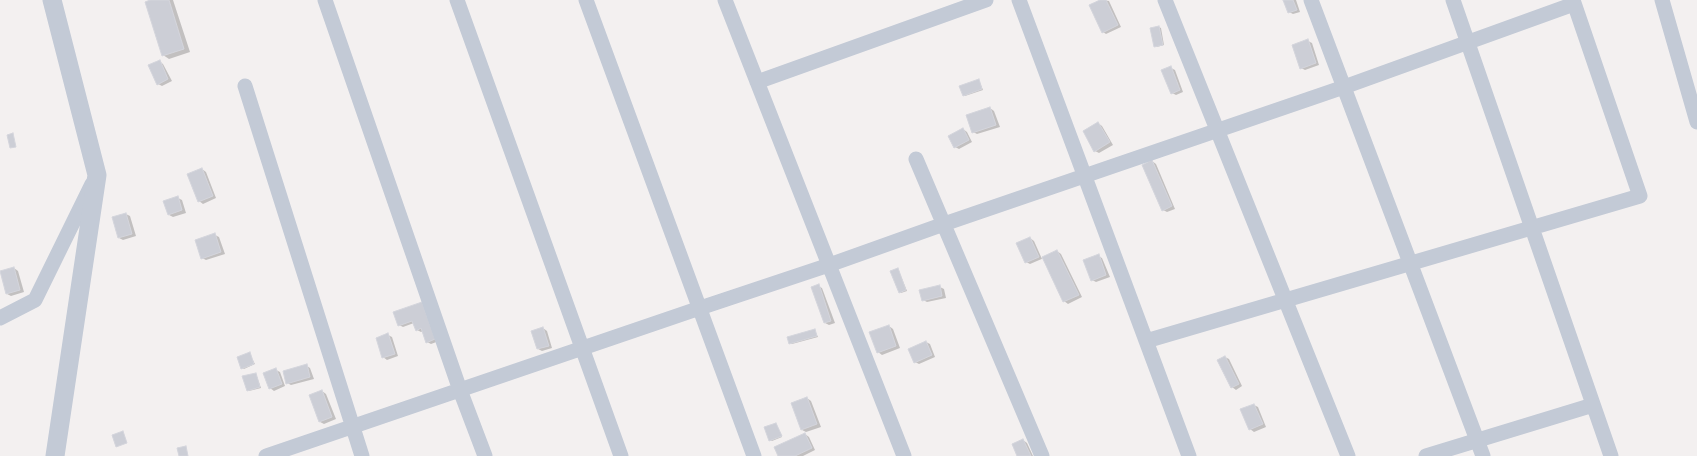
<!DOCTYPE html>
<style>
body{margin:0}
canvas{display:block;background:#f3f0f0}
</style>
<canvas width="1697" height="456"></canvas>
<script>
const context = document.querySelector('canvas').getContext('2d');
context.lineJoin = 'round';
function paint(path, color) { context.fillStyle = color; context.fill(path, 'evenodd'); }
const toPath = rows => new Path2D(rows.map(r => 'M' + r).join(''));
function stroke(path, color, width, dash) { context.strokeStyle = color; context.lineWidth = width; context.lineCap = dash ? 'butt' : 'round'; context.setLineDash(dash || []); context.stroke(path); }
const shadow = toPath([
 [154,0,173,0,190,52,169,59,163,55],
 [1103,0,1109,1,1121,27,1106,34,1103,32],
 [1284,0,1296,0,1300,12,1293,14,1289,12],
 [1159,27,1161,28,1164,45,1157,47,1155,46],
 [1308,41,1312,43,1319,65,1305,70,1301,68],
 [159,61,163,64,172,81,162,86,158,84],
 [1171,68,1175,70,1183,92,1176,95,1172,93],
 [979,80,983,90,965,96,964,95],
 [990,108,994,111,1000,127,977,134,973,132],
 [1098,123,1102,126,1113,145,1099,153,1095,151],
 [963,129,967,132,972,142,959,149,955,147],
 [1152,161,1156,164,1175,209,1167,212,1163,210],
 [202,169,206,172,216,198,203,204,199,201],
 [178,198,182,200,186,213,173,217,169,215],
 [126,214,130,216,136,236,123,240,119,238],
 [215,235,219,237,225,254,206,260,202,258],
 [1030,238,1034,241,1042,259,1057,251,1061,254,1082,297,1068,304,1064,301,1044,258,1030,264,1026,262],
 [1098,256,1102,258,1110,277,1096,282,1092,280],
 [14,268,18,271,24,292,11,296,7,294],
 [898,269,907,291,901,293,900,292],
 [818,286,822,288,835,323,829,325,825,323],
 [940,287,944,289,946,298,927,302,923,300],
 [422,303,439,341,431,344,427,342,423,331,421,332,417,330,414,323,403,327,399,325],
 [889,326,893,329,900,348,882,355,878,352],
 [543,328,547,331,552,348,542,351,538,349],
 [815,331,818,337,792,344,790,343],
 [388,335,392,337,398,356,387,360,383,357],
 [926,342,930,344,935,357,919,364,915,362],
 [249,353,255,364,244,369,242,368],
 [1225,357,1229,359,1242,386,1236,390,1232,387],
 [307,366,310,368,314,379,291,385,287,383],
 [276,370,280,372,285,386,274,391,270,388],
 [256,374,261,388,249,391,248,390],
 [322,391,326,394,336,419,324,424,320,422],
 [807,398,811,401,821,427,806,432,802,430,793,404],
 [1254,405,1258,407,1266,427,1254,432,1250,429],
 [776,424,782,437,772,441,770,440],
 [805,434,809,437,815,450,803,456,780,456],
 [1023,440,1027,443,1033,456,1018,456]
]);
const building = toPath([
 [150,0,169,0,184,49,162,56,145,2,150,0],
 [1100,0,1106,0,1118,25,1102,33,1089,5,1100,0],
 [1283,0,1293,0,1297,10,1288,13,1283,0],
 [1159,26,1163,45,1154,47,1150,28,1159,26],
 [1308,39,1316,63,1300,69,1292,45,1308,39],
 [160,60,168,79,157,85,148,65,160,60],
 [1171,66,1180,90,1171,94,1161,70,1171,66],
 [979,79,982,89,963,96,959,86,979,79],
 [990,107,996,125,972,133,966,115,990,107],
 [1098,122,1110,142,1094,152,1083,131,1098,122],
 [963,128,969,140,954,148,948,136,963,128],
 [13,133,16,147,10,148,7,135,13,133],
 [1152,160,1172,206,1162,211,1142,165,1152,160],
 [202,168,213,196,198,202,187,174,202,168],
 [178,196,182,210,168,215,163,201,178,196],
 [126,213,132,234,118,238,112,217,126,213],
 [215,233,221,252,201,259,195,240,215,233],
 [1030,237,1039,257,1025,263,1016,243,1030,237],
 [1057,250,1079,295,1063,302,1042,257,1057,250],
 [1099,254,1106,275,1091,281,1083,260,1099,254],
 [14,267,20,290,6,294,0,271,14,267],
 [898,268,906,290,899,293,890,271,898,268],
 [819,284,831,321,824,323,811,287,819,284],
 [940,285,942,296,922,301,919,290,940,285],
 [422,302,435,339,426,343,421,328,416,331,412,321,398,326,393,312,422,302],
 [889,325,896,346,877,353,869,332,889,325],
 [543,327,549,346,537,349,531,331,543,327],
 [815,329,817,336,789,344,787,337,815,329],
 [388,333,395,354,382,358,376,338,388,333],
 [926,341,932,355,914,363,908,349,926,341],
 [250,352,254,364,241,369,237,357,250,352],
 [1225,356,1239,384,1231,388,1217,360,1225,356],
 [307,364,310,377,286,384,283,371,307,364],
 [276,368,282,384,269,389,263,373,276,368],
 [256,373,260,387,247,391,242,376,256,373],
 [322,390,332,417,319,422,309,395,322,390],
 [807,397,817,424,801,430,791,403,807,397],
 [1254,404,1263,424,1249,430,1240,409,1254,404],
 [776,423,782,436,769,441,764,427,776,423],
 [123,431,127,443,116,447,112,435,123,431],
 [805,433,812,448,795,456,778,456,774,447,805,433],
 [1023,439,1031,456,1017,456,1012,444,1023,439],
 [186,446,188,456,179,456,177,448,186,446]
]);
const minor = toPath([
 [325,0,460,390,485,456],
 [457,0,621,456],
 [586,0,754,456],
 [725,0,904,456],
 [1019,0,1189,456],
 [1165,0,1348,456],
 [1311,0,1483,456],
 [1453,0,1611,456],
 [1662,0,1697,122],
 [757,82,986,0],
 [245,86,362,456],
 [916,159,1042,456],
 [0,318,35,300,92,184],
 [1146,341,1640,196,1573,0],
 [266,456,700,308,829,265,944,224,1344,87,1574,4],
 [1426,456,1593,405]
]);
const tertiary = toPath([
 [52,0,97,175,55,456]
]);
paint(shadow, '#0003');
paint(building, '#ccced6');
stroke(building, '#d4d5dc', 1);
stroke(minor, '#c3cad6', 15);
stroke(tertiary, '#c3cad6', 19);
</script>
